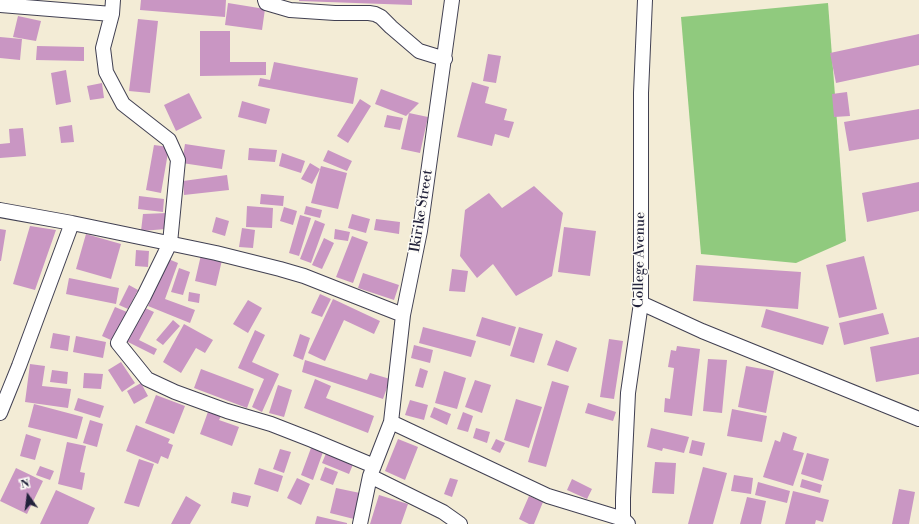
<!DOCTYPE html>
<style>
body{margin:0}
#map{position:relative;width:919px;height:524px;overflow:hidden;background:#f3ecd6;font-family:"Libre Bodoni",serif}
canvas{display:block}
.north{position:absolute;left:8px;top:476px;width:40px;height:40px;-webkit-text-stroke:3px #fdfcf7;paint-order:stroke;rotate:346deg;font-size:11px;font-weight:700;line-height:16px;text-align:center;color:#22223b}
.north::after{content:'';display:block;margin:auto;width:14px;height:18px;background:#22223b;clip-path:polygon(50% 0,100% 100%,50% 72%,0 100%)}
</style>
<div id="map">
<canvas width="919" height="524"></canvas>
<div class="north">N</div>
</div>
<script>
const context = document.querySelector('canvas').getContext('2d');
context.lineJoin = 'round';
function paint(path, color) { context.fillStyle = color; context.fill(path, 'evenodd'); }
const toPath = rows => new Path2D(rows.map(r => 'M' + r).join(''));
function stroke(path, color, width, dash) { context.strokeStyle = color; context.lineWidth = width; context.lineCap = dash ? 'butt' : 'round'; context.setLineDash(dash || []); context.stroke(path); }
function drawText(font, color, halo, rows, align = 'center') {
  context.font = font + ' "Libre Bodoni",serif'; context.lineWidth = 3; context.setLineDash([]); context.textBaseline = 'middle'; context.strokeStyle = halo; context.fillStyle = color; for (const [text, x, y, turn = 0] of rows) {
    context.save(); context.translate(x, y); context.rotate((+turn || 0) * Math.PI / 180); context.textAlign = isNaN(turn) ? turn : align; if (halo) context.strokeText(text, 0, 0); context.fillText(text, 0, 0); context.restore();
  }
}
const green = toPath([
 [828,3,846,241,796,263,701,254,681,17]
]);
const building = toPath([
 [141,0,226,0,225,17,140,10],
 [299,0,412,0,412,5,299,1],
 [228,3,265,9,262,30,225,25],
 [18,16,41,21,36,41,13,37],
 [138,19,158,21,150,93,129,91],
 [200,31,230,31,230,62,266,62,266,75,200,76],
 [919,34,919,65,836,83,830,53],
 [0,37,22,39,20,60,0,58],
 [37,46,84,47,84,61,36,60],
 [488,54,501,56,496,83,483,81],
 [274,62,358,78,353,104,258,86,260,78,270,80],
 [66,70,71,102,56,105,51,73],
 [472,82,489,87,485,103,507,109,504,120,514,122,509,138,495,134,492,146,457,137],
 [102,83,104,98,90,100,87,86],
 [381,89,419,103,406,116,375,104],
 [847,92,850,116,834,117,832,94],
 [189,93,202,118,176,131,164,105],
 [360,99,371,106,348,143,337,136],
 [242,101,270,109,266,124,238,117],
 [919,109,919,139,849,151,844,122],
 [409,113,428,117,420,153,401,149],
 [387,115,403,118,400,130,384,127],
 [72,125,74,142,61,143,59,127],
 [23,128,26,156,0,158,0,144,10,143,9,129],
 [185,144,225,150,222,169,182,163],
 [154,145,169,147,161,193,146,190],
 [249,148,277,150,275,162,248,160],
 [328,150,352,161,347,171,323,161],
 [282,153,305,161,301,173,279,166],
 [310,163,320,169,312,184,301,179],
 [321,166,347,173,338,209,311,203],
 [227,175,229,190,184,195,183,181],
 [919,182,919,211,867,222,862,193],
 [534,186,563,213,552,276,516,296,493,264,477,278,460,256,465,210,489,193,502,208],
 [261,194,284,196,283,206,260,204],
 [139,196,164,199,163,212,138,209],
 [247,206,273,208,272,228,246,227],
 [306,206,322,210,320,218,304,214],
 [284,207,297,211,293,225,280,221],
 [167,213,166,229,141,231,143,214],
 [352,214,370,219,366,233,348,228],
 [300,215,311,218,299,256,289,253],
 [216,217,229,221,225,236,212,232],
 [376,219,400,222,399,234,374,230],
 [315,220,325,224,311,263,300,259],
 [30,226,56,230,35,290,13,284],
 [564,227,596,231,590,276,558,272],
 [242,228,255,230,253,248,239,247],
 [0,229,6,230,1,261,0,261],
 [335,229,350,232,348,241,334,239],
 [86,234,121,244,111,279,76,269],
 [352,236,368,242,353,283,336,277],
 [324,238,334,243,322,269,312,265],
 [136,250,149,251,148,267,135,266],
 [201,255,222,260,216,286,195,281],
 [864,256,877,309,839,318,826,265],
 [166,258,178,263,165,299,195,310,190,323,148,306],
 [696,265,801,272,798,309,693,301],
 [179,268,190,272,183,295,171,292],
 [452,269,468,271,465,292,449,291],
 [363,273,399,285,394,300,358,288],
 [69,278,119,288,116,304,66,294],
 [129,285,138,290,128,309,119,305],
 [189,292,200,294,199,303,188,301],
 [320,294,331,299,322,317,311,313],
 [333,299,380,321,374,334,344,320,325,361,308,353],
 [248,300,262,308,248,333,233,324],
 [115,307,127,312,113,341,102,336],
 [143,307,154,312,139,340,157,349,154,355,126,341],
 [766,309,829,327,823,345,761,327],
 [883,313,889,334,844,345,839,323],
 [482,317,516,327,510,346,476,336],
 [173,320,180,326,163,345,156,340],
 [184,324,213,340,205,353,196,348,181,373,163,362],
 [423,327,476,341,471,357,419,343],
 [519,327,543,334,534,363,510,356],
 [255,330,265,335,252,362,279,374,262,412,252,407,264,379,238,368],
 [53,333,70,336,68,351,50,348],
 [300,334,310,338,303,360,293,356],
 [76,336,106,342,103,358,73,352],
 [919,337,919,374,876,382,870,347],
 [609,339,623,341,614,399,600,397],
 [556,340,577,348,568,372,547,365],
 [414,345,433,350,430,363,411,358],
 [677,346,700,349,692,416,664,412,665,398,670,399,674,368,668,367,671,350,676,351],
 [708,359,727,360,722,413,703,411],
 [305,360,367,380,370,373,390,379,383,399,302,372],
 [121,362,135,383,122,392,108,370],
 [30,364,45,366,42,386,71,389,68,408,25,402],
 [746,366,774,371,766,413,738,407],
 [420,368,428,371,423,388,415,386],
 [201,369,254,389,247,408,194,388],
 [52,370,68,372,67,384,50,382],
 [444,371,466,378,457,409,435,403],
 [84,373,103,374,101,389,83,388],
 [315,379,331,386,326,398,374,416,368,433,304,408],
 [475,380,491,385,482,413,465,407],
 [552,381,569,386,546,467,528,462],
 [141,383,148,396,134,404,127,391],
 [278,385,292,390,284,417,269,413],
 [156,395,185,406,174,434,145,423],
 [78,398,104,406,100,418,74,410],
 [516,399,542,407,529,448,504,440],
 [410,400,428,405,424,420,405,415],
 [588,403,616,412,613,421,585,413],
 [34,404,83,417,77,439,28,427],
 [434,407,451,414,447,425,430,417],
 [209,409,222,414,219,420,239,427,232,446,200,434],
 [732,409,767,416,762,442,727,436],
 [463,412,473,416,468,432,457,429],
 [90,420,103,424,97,447,83,443],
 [136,425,170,439,168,443,173,445,168,459,161,456,158,464,126,451],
 [476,428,490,432,487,443,473,438],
 [651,428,689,437,684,453,663,448,662,451,647,447],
 [783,432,797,437,793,450,804,453,793,486,763,477,775,440,780,442],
 [26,434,41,439,35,460,20,456],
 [398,439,418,447,405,480,385,471],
 [496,439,505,443,500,453,491,449],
 [692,440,705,443,702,456,689,453],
 [67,442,86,446,80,472,85,473,82,490,58,484],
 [311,448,323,452,313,480,301,475],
 [280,449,291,452,284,473,273,469],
 [327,451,354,462,349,474,322,463],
 [807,453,829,459,823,481,801,474],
 [139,459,154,464,139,507,124,503],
 [655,462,676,463,674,494,652,493],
 [40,466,54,471,50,480,36,475],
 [325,467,338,472,333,485,320,480],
 [703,467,727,473,713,524,688,524],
 [16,468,43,481,27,514,0,501],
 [259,468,283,476,278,492,254,484],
 [734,475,753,478,751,494,731,491],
 [297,478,310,484,301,505,287,498],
 [450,478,458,480,452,497,444,494],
 [572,479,592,489,587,499,567,490],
 [802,479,822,485,820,493,800,487],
 [758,482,790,491,787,503,755,495],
 [336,488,360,493,354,519,330,513],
 [899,489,915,492,909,524,892,524],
 [56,490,95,508,88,524,40,524],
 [793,491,829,500,823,522,816,520,815,524,785,524],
 [233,492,251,496,248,507,231,503],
 [379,495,408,504,401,524,370,524],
 [186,496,201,505,190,524,171,524],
 [529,496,543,502,534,524,529,524,519,519],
 [747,497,766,501,761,524,740,524],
 [317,516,347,523,347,524,315,524]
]);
const street = toPath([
 [113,0,112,14,103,48,106,72,123,104,169,140,178,160,170,243,144,296,118,343,147,379,175,392,227,411,271,424,312,440,374,466],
 [265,0,266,3,290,10,335,13,369,13,375,14,381,17,391,27,419,51,445,59],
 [0,5,112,14],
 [0,210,72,223,216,253,280,269,304,276,403,315],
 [641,303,702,331,919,419],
 [0,413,19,366,72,223],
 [391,422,548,496,623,519,628,524],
 [370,476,443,512,460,524],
 [623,519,623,498,628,393,641,303,641,93,645,0],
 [360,524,370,476,391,422,403,315,420,231,452,0]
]);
const streetNames = [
 ["Ikirike Street",422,211,-81],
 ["College Avenue",640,260,-89]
];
paint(green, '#90ca7e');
paint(building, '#c996c3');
stroke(street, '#414052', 16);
stroke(street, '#fff', 14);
drawText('14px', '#22223b', '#fdfcf7', streetNames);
</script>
